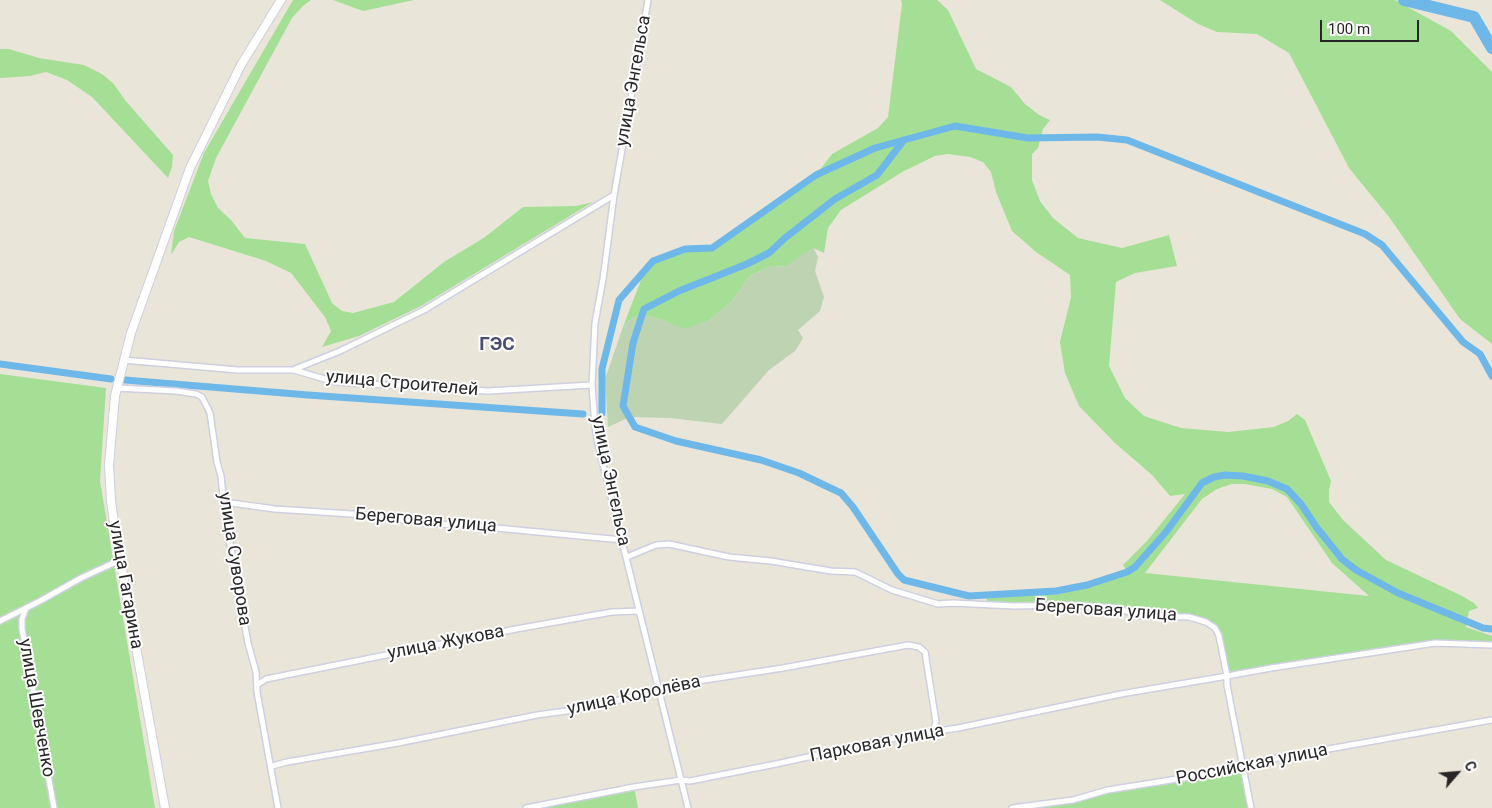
<!DOCTYPE html>
<meta charset="utf-8">
<style>
body{margin:0}
#map{position:relative;width:1492px;height:808px;overflow:hidden;background:#eae5d9;font-family:Roboto,sans-serif}
canvas{display:block}
.north{position:absolute;left:1432px;top:748px;width:50px;height:50px;-webkit-text-stroke:4px #fff;paint-order:stroke;rotate:63deg;font-size:14px;font-weight:700;line-height:20px;text-align:center;color:#272727}
.north::after{content:'';display:block;margin:auto;width:18px;height:22px;background:#272727;clip-path:polygon(50% 0,100% 100%,50% 72%,0 100%)}
.scale{position:absolute;left:1320px;top:20px;width:99px;height:22px;box-sizing:border-box;border:2px solid #272727;border-top:0;padding-left:6px;font-size:15px;line-height:18px;white-space:nowrap;color:#272727;-webkit-text-stroke:4px #fff;paint-order:stroke}
</style>
<div id="map">
<canvas width="1492" height="808"></canvas>
<div class="north">С</div>
<div class="scale">100 m</div>
</div>
<script>
const context = document.querySelector('canvas').getContext('2d');
context.lineJoin = 'round';
function paint(path, color) { context.fillStyle = color; context.fill(path, 'evenodd'); }
const toPath = rows => new Path2D(rows.map(r => 'M' + r).join(''));
function stroke(path, color, width, dash) { context.strokeStyle = color; context.lineWidth = width; context.lineCap = dash ? 'butt' : 'round'; context.setLineDash(dash || []); context.stroke(path); }
function drawText(font, color, halo, rows, align = 'center') {
  context.font = font + ' Roboto,sans-serif'; context.lineWidth = 4; context.setLineDash([]); context.textBaseline = 'middle'; context.strokeStyle = halo; context.fillStyle = color; for (const [text, x, y, turn = 0] of rows) {
    context.save(); context.translate(x, y); context.rotate((+turn || 0) * Math.PI / 180); context.textAlign = isNaN(turn) ? turn : align; if (halo) context.strokeText(text, 0, 0); context.fillText(text, 0, 0); context.restore();
  }
}
const green = toPath([
 [293,0,311,0,303,6,292,18,216,158,208,181,211,194,218,208,231,220,245,238,305,244,332,303,342,311,353,313,394,302,444,262,485,237,523,207,576,206,593,202,421,306,359,336,322,347,331,331,325,317,291,273,266,261,189,237,179,242,171,255,174,231,204,153],
 [333,0,414,0,363,11],
 [901,0,937,0,948,10,976,69,1011,87,1025,104,1039,115,1050,120,1043,129,1038,148,1032,154,1032,180,1040,201,1053,218,1078,238,1122,248,1169,235,1177,266,1135,273,1116,282,1109,366,1125,398,1144,416,1181,428,1228,432,1274,427,1288,421,1297,414,1305,420,1331,481,1329,490,1329,502,1343,520,1386,560,1462,596,1474,603,1478,608,1469,611,1466,627,1492,636,1492,645,1435,643,1227,676,1215,628,1197,618,1148,617,1117,608,988,606,986,595,1056,591,1087,585,1127,572,1123,565,1147,541,1185,494,1170,496,1152,475,1115,443,1079,406,1065,373,1060,342,1071,297,1070,275,1036,252,1012,231,996,192,991,172,983,162,970,157,948,154,935,156,904,171,841,210,828,228,824,253,813,248,787,266,769,267,750,276,732,301,710,320,685,330,663,320,640,314,624,324,645,270,653,261,685,249,712,248,816,175,832,154,878,128,888,117,902,4],
 [1232,484,1245,484,1272,489,1287,497,1332,563,1369,596,1145,573,1202,499,1217,489],
 [1160,0,1395,0,1451,31,1492,72,1492,344,1460,319,1389,217,1349,168,1289,53,1257,34,1217,32,1198,24],
 [0,49,9,49,39,58,84,65,102,74,113,83,125,100,173,155,172,167,168,178,92,97,67,80,46,72,30,76,0,78],
 [0,374,106,388,100,481,155,808,0,808],
 [1244,764,1251,808,1012,808,1047,804,1108,790,1178,780],
 [634,787,638,808,526,808]
]);
const cemetery = toPath([
 [813,247,818,257,815,271,824,297,820,311,798,330,803,338,795,351,769,370,722,424,670,418,630,417,608,427,605,379,624,324,640,314,663,320,685,329,710,320,732,301,750,276,769,267,787,266]
]);
const canal = toPath([
 [904,140,877,175,835,199,785,238,769,253,747,264,679,291,644,309,633,343,623,406,635,427,676,441,761,460,799,473,824,485,841,493,853,507,898,574,904,580,969,596,1056,591,1087,585,1127,572,1135,567,1166,532,1202,483,1214,477,1225,475,1243,476,1268,481,1287,489,1301,504,1317,528,1342,559,1356,570,1398,593,1483,628,1492,629],
 [0,364,111,379],
 [125,380,308,395,583,414],
 [602,413,602,369,619,300,653,261,685,249,712,248,816,175,875,148,955,126,1028,138,1097,137,1127,140,1365,234,1382,245,1463,342,1480,354,1492,376]
]);
const river = toPath([
 [1404,0,1474,17,1492,48]
]);
const street = toPath([
 [648,0,614,195,603,279,595,323,592,385,595,427,598,444,688,808],
 [123,360,238,370,294,370,335,382,488,391,592,385],
 [295,369,340,351,424,310,614,195],
 [117,388,176,391,196,394,202,397,210,413,217,462,221,476,225,516,248,643,256,672,257,692,278,808],
 [231,503,275,509,367,515,424,523,486,527,622,540],
 [627,557,656,545,669,544,729,557,771,561,831,571,855,572,892,590,938,604,953,603,1014,606,1071,605,1117,608,1140,616,1189,617,1206,622,1215,628,1219,636,1227,676,1271,668,1435,643,1492,645],
 [26,608,22,619,22,629,54,808],
 [0,621,40,601,81,578,120,560],
 [257,685,266,679,516,629,612,612,638,611],
 [272,766,287,762,398,743,537,715,588,708,691,682,783,668,908,645,919,647,925,652,936,722,933,732],
 [526,808,634,787,681,780,690,781,776,764,899,737,958,728,1121,694,1227,676,1227,685,1251,808],
 [1012,808,1073,800,1108,790,1215,773,1244,764,1492,720]
]);
const secondary = toPath([
 [165,808,116,536,111,501,109,465,115,396,131,333,190,168,241,65,281,0]
]);
const streetNames = [
 ["улица Энгельса",634,81,-80],
 ["улица Строителей",402,384,5],
 ["улица Энгельса",610,481,78],
 ["Береговая улица",426,521,5],
 ["улица Суворова",234,559,81],
 ["улица Гагарина",125,585,80],
 ["Береговая улица",1106,611,4],
 ["улица Жукова",446,643,-11],
 ["улица Королёва",634,696,-12],
 ["улица Шевченко",36,708,80],
 ["Парковая улица",877,744,-11],
 ["Российская улица",1252,765,-11]
];
const neighbourhoodNames = [
 ["ГЭС",497,345]
];
paint(green, '#a5df96');
paint(cemetery, '#bdd3b1');
stroke(canal, '#6eb8e9', 7);
stroke(river, '#6eb8e9', 12);
stroke(street, '#cecfe0', 8);
stroke(secondary, '#cecfe0', 10);
stroke(street, '#fff', 5);
stroke(secondary, '#fff', 8);
drawText('18px', '#272727', '#fff', streetNames);
drawText('bold 19px', '#4a4c76', '#fff', neighbourhoodNames);
</script>
